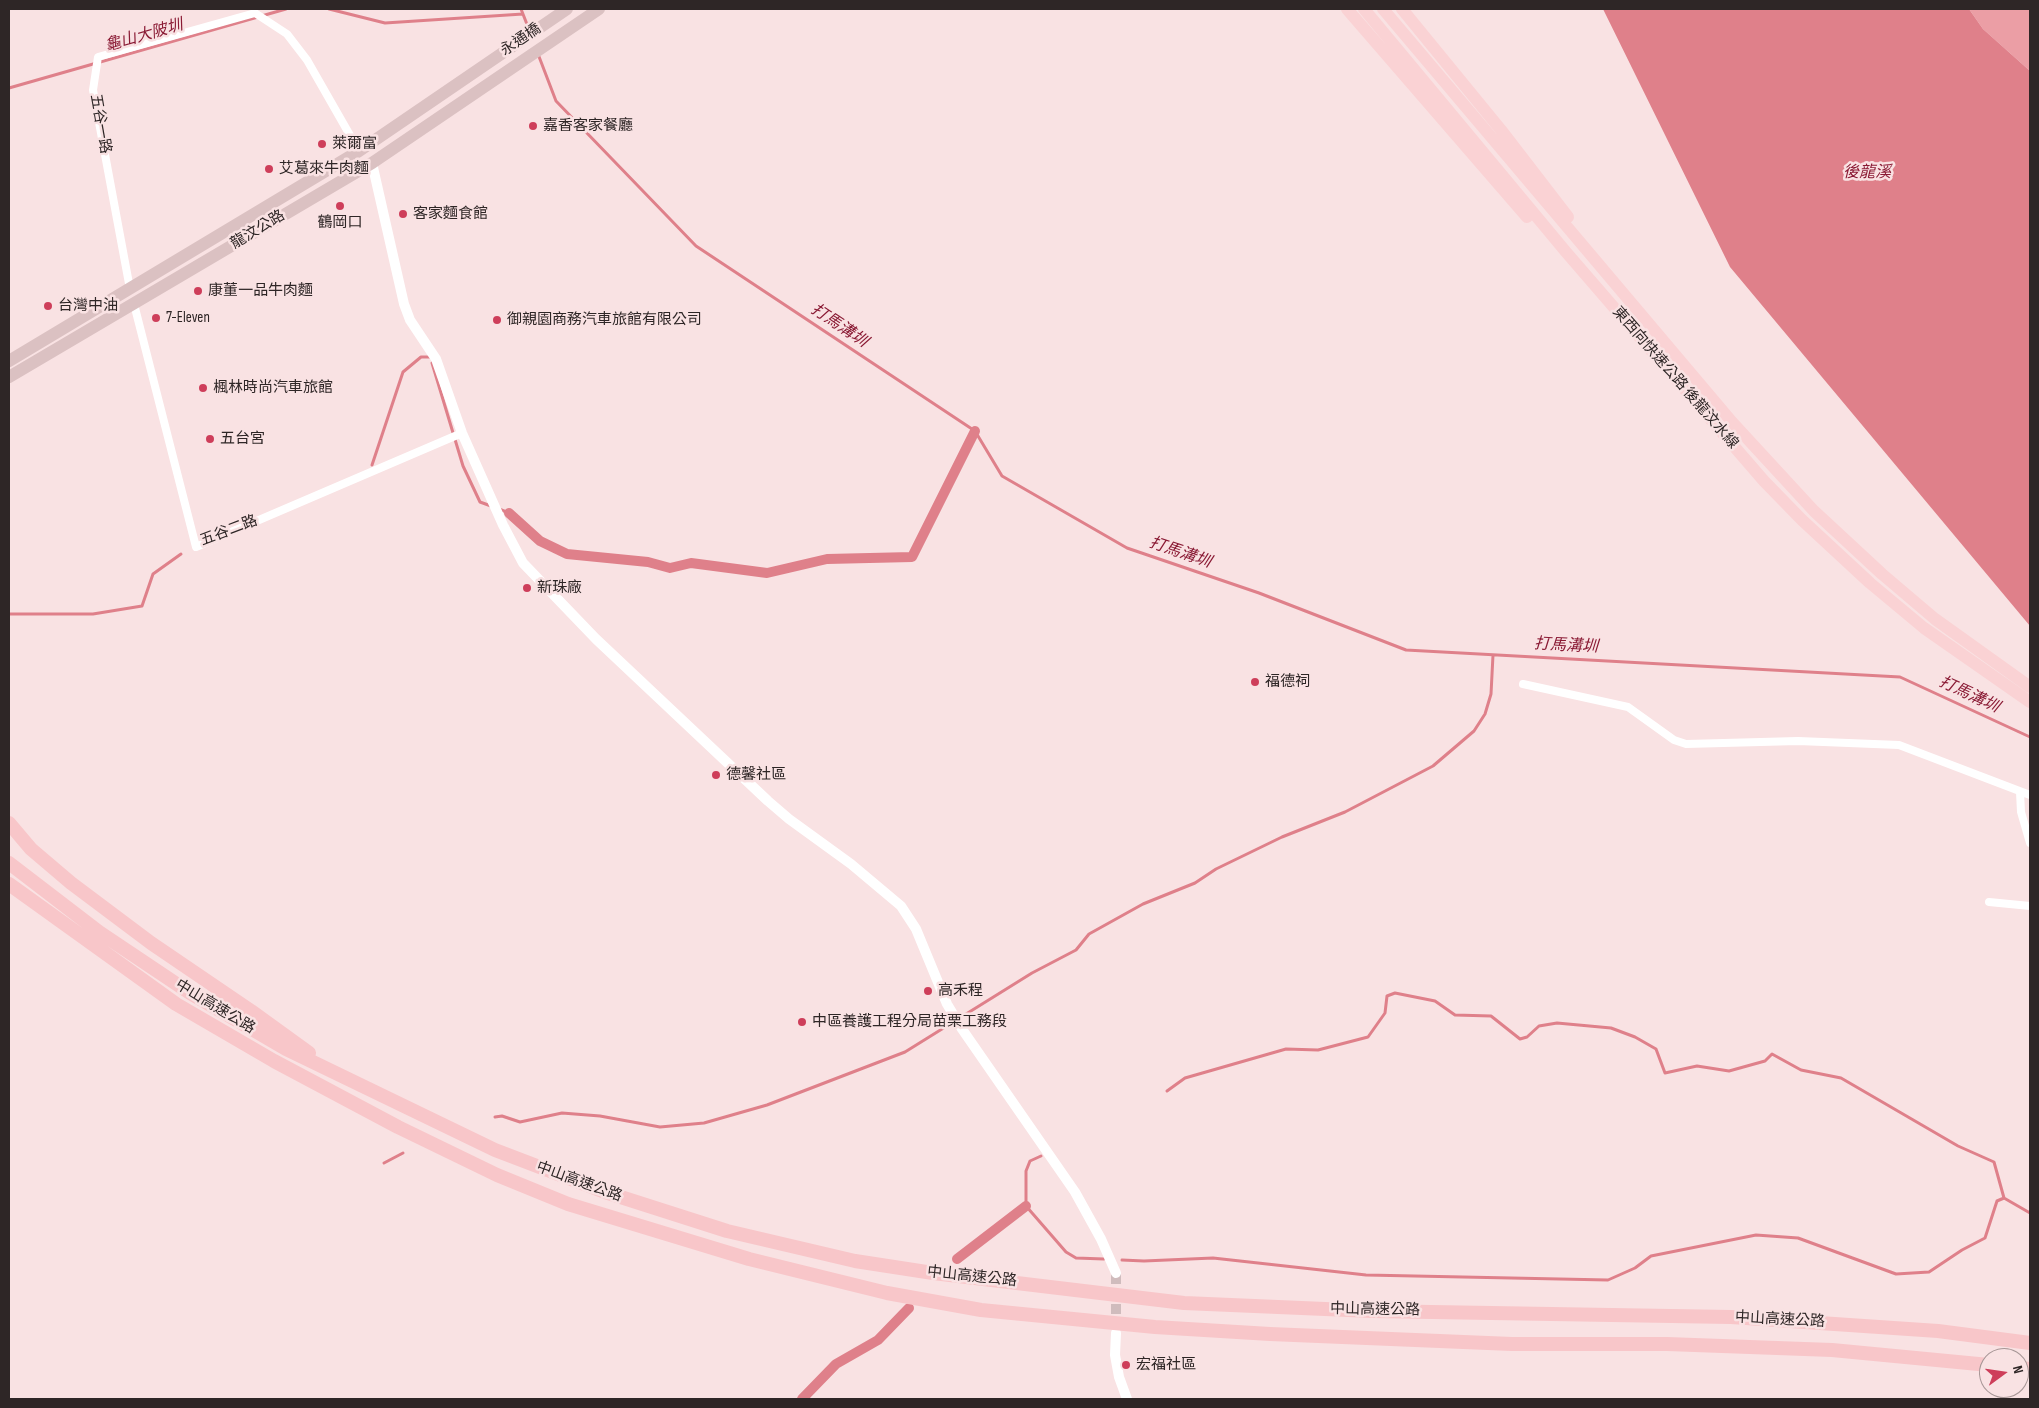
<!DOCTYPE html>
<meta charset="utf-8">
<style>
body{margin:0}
#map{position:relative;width:2039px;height:1408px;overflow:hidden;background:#f9e2e3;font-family:"Sofia Sans Condensed",sans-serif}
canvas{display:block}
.frame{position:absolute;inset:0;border:10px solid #2e2626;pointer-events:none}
.north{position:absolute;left:1979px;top:1348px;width:50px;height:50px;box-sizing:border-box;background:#f9e2e3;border:1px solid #a89797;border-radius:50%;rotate:76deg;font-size:14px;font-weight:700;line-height:20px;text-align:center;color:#2e2626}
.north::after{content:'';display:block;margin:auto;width:18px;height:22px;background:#ce3e5a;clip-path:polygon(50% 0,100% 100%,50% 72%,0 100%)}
</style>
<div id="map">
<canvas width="2039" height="1408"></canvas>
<div class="frame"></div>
<div class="north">N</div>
</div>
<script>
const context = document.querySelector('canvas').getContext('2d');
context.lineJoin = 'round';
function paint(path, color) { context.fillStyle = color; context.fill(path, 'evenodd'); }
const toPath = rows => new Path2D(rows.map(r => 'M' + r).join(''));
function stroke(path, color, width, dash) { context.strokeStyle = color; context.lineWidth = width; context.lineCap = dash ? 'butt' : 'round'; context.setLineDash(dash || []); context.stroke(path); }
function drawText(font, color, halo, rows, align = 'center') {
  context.font = font + ' "Sofia Sans Condensed","Noto Sans TC",sans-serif'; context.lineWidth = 5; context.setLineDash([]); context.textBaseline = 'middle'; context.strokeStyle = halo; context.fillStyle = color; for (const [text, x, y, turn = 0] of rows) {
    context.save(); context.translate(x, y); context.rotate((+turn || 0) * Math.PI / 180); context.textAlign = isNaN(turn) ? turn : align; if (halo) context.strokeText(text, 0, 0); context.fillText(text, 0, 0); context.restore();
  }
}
const green = toPath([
 [1969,9,2030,9,2030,71,1983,29]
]);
const water = toPath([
 [1603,9,1969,9,1983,29,2030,71,2030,626,1730,267]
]);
const stream = toPath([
 [329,9,385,23,523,14],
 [521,9,530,32],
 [538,54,556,101,696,246,975,431,1002,476,1127,548,1259,593,1406,650,1900,677,2030,737],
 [9,88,286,9],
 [432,363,463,466,480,502,491,506],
 [372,465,403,372,421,357,431,357],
 [499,509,509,513],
 [9,614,93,614,142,606,153,574,181,554],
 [1167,1091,1185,1078,1286,1049,1318,1050,1368,1037,1385,1013,1387,996,1395,993,1435,1001,1455,1015,1491,1016,1520,1039,1527,1037,1539,1026,1557,1023,1611,1028,1635,1037,1656,1049,1665,1073,1697,1066,1729,1071,1765,1061,1772,1054,1801,1070,1841,1078,1958,1146,1994,1162,2004,1198,2030,1213],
 [495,1117,502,1116,520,1122,562,1113,600,1116,660,1127,704,1123,767,1105,905,1052,1032,973,1076,950,1089,934,1143,904,1195,883,1216,869,1282,837,1345,812,1433,766,1474,731,1485,714,1491,694,1493,655],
 [1041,1156,1030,1161,1026,1171,1026,1206,1066,1252,1076,1258,1104,1259],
 [384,1163,403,1153],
 [1122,1260,1144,1261,1213,1258,1366,1275,1608,1280,1635,1268,1651,1256,1756,1235,1798,1238,1896,1274,1929,1272,1962,1250,1985,1238,1997,1201,2004,1198]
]);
const canal = toPath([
 [509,513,540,541,567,554,648,562,670,568,691,563,767,573,827,559,912,557,975,431],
 [957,1259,1026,1206],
 [802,1399,836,1364,878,1340,909,1308]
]);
const tertiaryTunnel = toPath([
 [1116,1329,1116,1273]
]);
const minor = toPath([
 [130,289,93,90,98,57,255,13,287,34,307,60,359,151],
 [134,304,196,547,462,433],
 [1523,684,1628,707,1674,740,1686,744,1798,741,1899,745,2030,795],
 [2020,792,2021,812,2030,843],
 [1989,902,2030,906]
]);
const tertiary = toPath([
 [372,163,404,304,410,320,436,359,462,433,503,525,523,563,596,639,768,801,789,819,851,864,901,906,916,929,947,1004,962,1029,1075,1192,1101,1239,1116,1273],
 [1116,1333,1115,1355,1119,1377,1127,1399]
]);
const primary = toPath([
 [9,361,359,151,567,9],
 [9,377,372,163,599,9]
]);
const trunk = toPath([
 [1347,9,1527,217],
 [1364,9,1566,252,1764,481,1802,520,1870,583,1924,628,2030,702],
 [1383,9,1732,422,1814,511,1882,574,1935,619,2030,687],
 [1402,9,1501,130,1568,217]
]);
const motorway = toPath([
 [9,823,31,849,71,883,151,943,251,1011,309,1053],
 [9,863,99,932,190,993,286,1049,495,1150,605,1192,727,1231,855,1261,933,1273,1184,1303,1372,1311,1731,1317,1938,1331,2030,1343],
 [9,884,176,1004,274,1061,398,1127,497,1175,568,1204,749,1259,887,1293,981,1310,1155,1327,1270,1334,1512,1344,1667,1344,1832,1350,1989,1365],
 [2019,1368,2030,1369]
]);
const markers = [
 [533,126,5,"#ce3e5a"],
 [322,144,5,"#ce3e5a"],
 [269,169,5,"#ce3e5a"],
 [340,206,5,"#ce3e5a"],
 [403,214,5,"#ce3e5a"],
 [198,291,5,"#ce3e5a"],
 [48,306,5,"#ce3e5a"],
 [156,318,5,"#ce3e5a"],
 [497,320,5,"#ce3e5a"],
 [203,388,5,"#ce3e5a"],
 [210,439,5,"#ce3e5a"],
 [527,588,5,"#ce3e5a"],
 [1255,682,5,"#ce3e5a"],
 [716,775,5,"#ce3e5a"],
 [928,991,5,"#ce3e5a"],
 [802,1022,5,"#ce3e5a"],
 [1126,1365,5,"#ce3e5a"]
];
const streetNames = [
 ["永通橋",521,40,-34],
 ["五谷一路",100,124,80],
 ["龍汶公路",258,230,-31],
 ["東西向快速公路 後龍汶水線",1675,378,49],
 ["五谷二路",229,531,-21],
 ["中山高速公路",215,1007,31],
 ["中山高速公路",579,1182,20],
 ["中山高速公路",972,1277,6],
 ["中山高速公路",1375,1310,1],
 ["中山高速公路",1780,1320,3]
];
const poiNames = [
 ["嘉香客家餐廳",543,126],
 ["萊爾富",332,144],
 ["艾葛來牛肉麵",279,169],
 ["客家麵食館",413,214],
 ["鶴岡口",340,223,"center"],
 ["康董一品牛肉麵",208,291],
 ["台灣中油",58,306],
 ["7-Eleven",166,318],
 ["御親園商務汽車旅館有限公司",507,320],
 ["楓林時尚汽車旅館",213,388],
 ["五台宮",220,439],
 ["新珠廠",537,588],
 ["福德祠",1265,682],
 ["德馨社區",726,775],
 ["高禾程",938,991],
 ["中區養護工程分局苗栗工務段",812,1022],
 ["宏福社區",1136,1365]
];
const waterNames = [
 ["龜山大陂圳",144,36,-16],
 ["後龍溪",1867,173],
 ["打馬溝圳",839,326,34],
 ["打馬溝圳",1180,553,19],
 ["打馬溝圳",1566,646,3],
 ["打馬溝圳",1969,695,25]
];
paint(green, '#eb9ea5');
paint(water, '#df808a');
stroke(stream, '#df808a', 3);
stroke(canal, '#df808a', 10);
stroke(tertiaryTunnel, '#d0bcbd', 10, [10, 5]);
stroke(minor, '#fff', 8);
stroke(tertiary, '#fff', 10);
stroke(primary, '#dbc1c2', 12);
stroke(trunk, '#fad2d4', 12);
stroke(motorway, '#f8c6c9', 14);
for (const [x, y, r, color] of markers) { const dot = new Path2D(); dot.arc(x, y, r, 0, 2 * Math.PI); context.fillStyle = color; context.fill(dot); stroke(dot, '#f9e2e3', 2); }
drawText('15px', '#2e2626', '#f9e2e3', streetNames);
drawText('15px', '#2e2626', '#f9e2e3', poiNames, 'left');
drawText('italic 16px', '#8a1a34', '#f9e2e3', waterNames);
</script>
